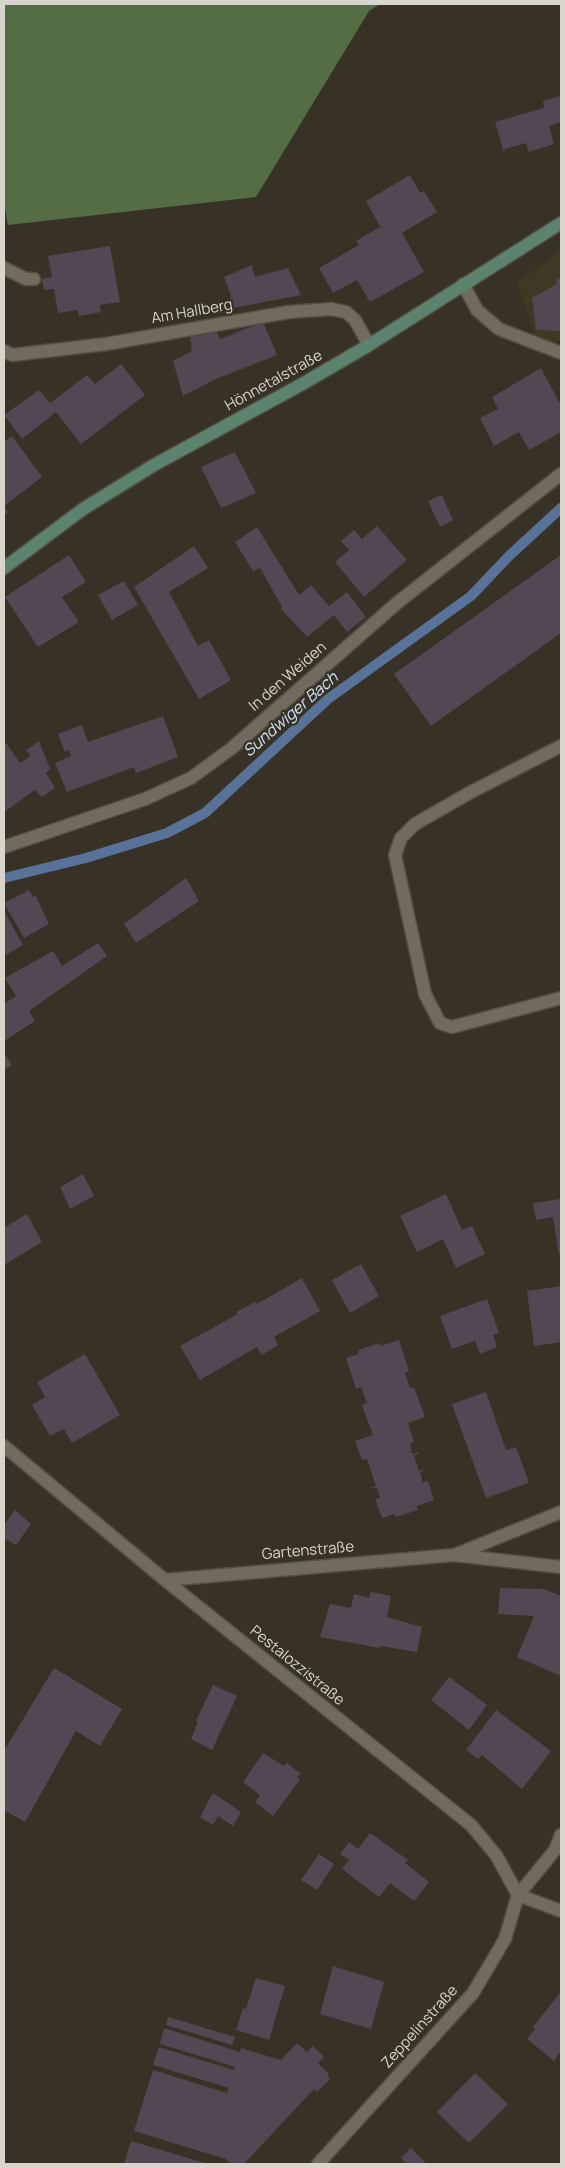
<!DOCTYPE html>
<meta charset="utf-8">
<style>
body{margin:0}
#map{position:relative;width:565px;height:2168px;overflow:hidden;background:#373225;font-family:Manrope,sans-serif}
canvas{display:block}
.frame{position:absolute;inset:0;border:5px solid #d7d5cc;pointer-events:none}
</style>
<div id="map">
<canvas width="565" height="2168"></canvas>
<div class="frame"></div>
</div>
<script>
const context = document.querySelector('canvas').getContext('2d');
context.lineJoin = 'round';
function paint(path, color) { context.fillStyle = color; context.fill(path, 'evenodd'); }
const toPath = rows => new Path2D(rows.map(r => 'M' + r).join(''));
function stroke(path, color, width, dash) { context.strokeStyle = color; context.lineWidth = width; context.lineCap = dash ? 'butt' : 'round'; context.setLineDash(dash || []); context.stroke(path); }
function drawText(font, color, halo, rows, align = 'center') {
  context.font = font + ' Manrope,sans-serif'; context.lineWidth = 4.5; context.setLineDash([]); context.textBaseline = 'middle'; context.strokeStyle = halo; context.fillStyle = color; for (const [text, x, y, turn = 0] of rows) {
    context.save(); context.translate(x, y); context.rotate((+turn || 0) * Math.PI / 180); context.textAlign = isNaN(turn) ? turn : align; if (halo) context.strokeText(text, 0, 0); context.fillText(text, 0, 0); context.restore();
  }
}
const built = toPath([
 [561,250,561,341,537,342,517,283]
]);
const forest = toPath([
 [4,4,380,4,369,11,256,197,8,225,4,204]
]);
const stream = toPath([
 [4,878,86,858,167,833,205,813,328,699,471,596,509,556,561,508]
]);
const building = toPath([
 [561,96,561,122,549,126,554,144,529,152,526,143,505,149,504,153,495,122,544,108,543,101],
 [410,175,420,193,424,191,437,212,402,233,424,272,370,302,357,280,333,293,319,268,359,245,356,241,380,227,383,232,366,201],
 [110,246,120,302,100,305,101,312,79,316,78,310,58,313,54,289,44,290,42,279,52,277,48,256],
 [252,265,255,277,288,268,301,295,228,309,231,296,224,277],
 [561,277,561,331,536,330,532,298,557,284,556,280],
 [263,322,277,355,216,379,183,396,173,361,192,351,190,337,217,332,220,339],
 [121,364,145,395,81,444,56,412,22,439,4,415,39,390,50,403,87,375,95,384],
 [541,368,559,402,561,401,561,432,529,450,519,432,494,446,480,418,498,409,492,397],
 [12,436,42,477,4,506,8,512,4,515,4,442],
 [235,452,256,493,221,508,201,467],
 [442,495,453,520,440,527,428,501],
 [377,526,407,560,364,597,335,562,349,550,341,541,354,530,362,539],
 [257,527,299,595,311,585,329,606,347,592,366,617,347,632,334,615,307,637,281,609,282,607,260,568,253,571,235,542],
 [194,546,208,568,169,592,198,646,209,640,231,680,199,699,134,587],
 [69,555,86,582,62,597,79,622,38,647,5,597],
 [561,555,561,633,431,726,394,674],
 [124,581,138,605,112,620,98,595],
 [163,716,178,757,136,773,134,767,67,792,55,763,71,756,69,750,65,752,58,734,82,725,88,742],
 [39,741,50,769,46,773,55,788,42,797,35,790,4,812,4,745,6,743,20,763,31,756,26,750],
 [186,878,199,901,136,943,124,924],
 [29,890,33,897,36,896,49,924,24,938,4,903],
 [4,911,23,945,4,956],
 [98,943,107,956,29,1011,35,1021,4,1041,4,1004,16,996,5,978,53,951,62,966],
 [4,1053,12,1065,4,1070],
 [83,1174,94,1196,70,1209,60,1187],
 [446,1194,462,1230,472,1226,485,1254,456,1268,443,1239,417,1252,400,1216],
 [561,1199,561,1253,559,1254,553,1217,536,1220,533,1203],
 [27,1214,42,1242,4,1265,4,1228],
 [361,1264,379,1296,350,1313,332,1280],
 [302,1278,320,1311,274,1337,278,1345,262,1355,257,1347,200,1380,180,1346,238,1314,236,1312,255,1302,257,1304],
 [561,1286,561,1342,534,1346,527,1291],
 [487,1299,499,1333,493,1335,497,1347,480,1354,475,1341,452,1349,440,1316],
 [399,1340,409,1371,405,1373,410,1388,414,1387,425,1417,408,1423,414,1442,410,1443,412,1454,418,1452,418,1454,414,1455,419,1471,424,1469,420,1473,423,1483,428,1481,434,1500,417,1506,418,1510,396,1517,394,1514,382,1518,375,1499,380,1498,377,1488,370,1488,376,1486,367,1459,362,1460,355,1441,373,1435,362,1405,367,1403,361,1387,356,1389,346,1358,359,1354,358,1350,380,1343,381,1346],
 [85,1354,120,1415,72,1443,64,1429,50,1436,32,1405,45,1397,37,1382],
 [486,1392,506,1450,516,1447,529,1483,486,1498,452,1404],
 [15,1510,31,1524,16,1545,4,1538,4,1525],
 [500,1588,544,1589,561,1596,561,1676,517,1657,534,1616,498,1614],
 [371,1592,391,1596,387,1617,422,1627,417,1652,381,1646,380,1648,320,1637,330,1604,351,1608,354,1594,369,1598],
 [54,1668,122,1709,100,1746,76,1731,25,1822,4,1810,4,1751],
 [449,1677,487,1705,469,1730,431,1700],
 [213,1685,237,1696,212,1750,191,1739,198,1722,196,1721],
 [496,1710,551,1751,522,1789,482,1755,478,1759,466,1750],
 [263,1753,284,1766,287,1763,301,1774,297,1777,300,1779,273,1816,255,1802,260,1795,243,1782],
 [213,1793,241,1812,233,1826,218,1816,213,1825,200,1817],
 [370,1833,408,1860,405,1863,429,1882,414,1901,390,1883,379,1897,342,1869,349,1860,340,1854,349,1842,358,1849],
 [319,1854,334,1864,317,1890,301,1880],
 [333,1966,384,1982,371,2029,320,2014],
 [256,1978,285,1986,269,2040,236,2030,243,2008,246,2009],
 [560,1993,561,2051,554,2061,527,2039,535,2029,533,2027],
 [168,2017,235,2037,232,2045,166,2025],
 [164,2028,240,2052,241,2048,281,2060,297,2043,307,2052,313,2046,324,2057,318,2063,329,2074,327,2076,330,2079,317,2092,314,2089,244,2164,231,2164,226,2159,134,2131,153,2070,227,2093,229,2088,153,2065,159,2047,234,2070,235,2067,160,2044],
 [475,2073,508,2104,469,2143,437,2112],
 [131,2141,208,2164,124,2164],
 [411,2148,427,2164,407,2164,401,2158]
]);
const service = toPath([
 [4,268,26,279,34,279],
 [4,351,12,355,106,344,289,312,331,309,346,312,355,320,369,345],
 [561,746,471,792,415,824,401,838,395,855,425,994,440,1023,452,1027,561,998]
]);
const minor = toPath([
 [463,284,477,310,499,329,561,353],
 [4,847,145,799,191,778,232,748,397,603,561,474],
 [457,1554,561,1512],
 [165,1580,454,1555,561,1567],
 [561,1835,555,1850,518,1895,561,1911]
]);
const tertiary = toPath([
 [4,1446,165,1580,471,1825,496,1855,518,1895,505,1939,473,1993,318,2164]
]);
const secondary = toPath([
 [4,568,83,509,154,465,304,383,369,345,561,223]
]);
const streetNames = [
 ["Am Hallberg",192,312,-10],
 ["Hönnetalstraße",274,381,-29],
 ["In den Weiden",288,677,-41],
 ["Gartenstraße",308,1551,-5],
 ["Pestalozzistraße",297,1666,39],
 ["Zeppelinstraße",420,2027,-48]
];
const waterNames = [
 ["Sundwiger Bach",291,715,-41]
];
paint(built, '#3e3824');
paint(forest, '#556d44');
stroke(stream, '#597299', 10);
paint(building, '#514854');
stroke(service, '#524e42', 15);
stroke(minor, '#524e42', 15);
stroke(tertiary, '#524e42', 15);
stroke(secondary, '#524e42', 15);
stroke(service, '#706b5c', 12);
stroke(minor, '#706b5c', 12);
stroke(tertiary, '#706b5c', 12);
stroke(secondary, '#5c8370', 12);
drawText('15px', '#d7d5cc', '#373225', streetNames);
drawText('italic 16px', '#d0e1fa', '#373225', waterNames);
</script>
